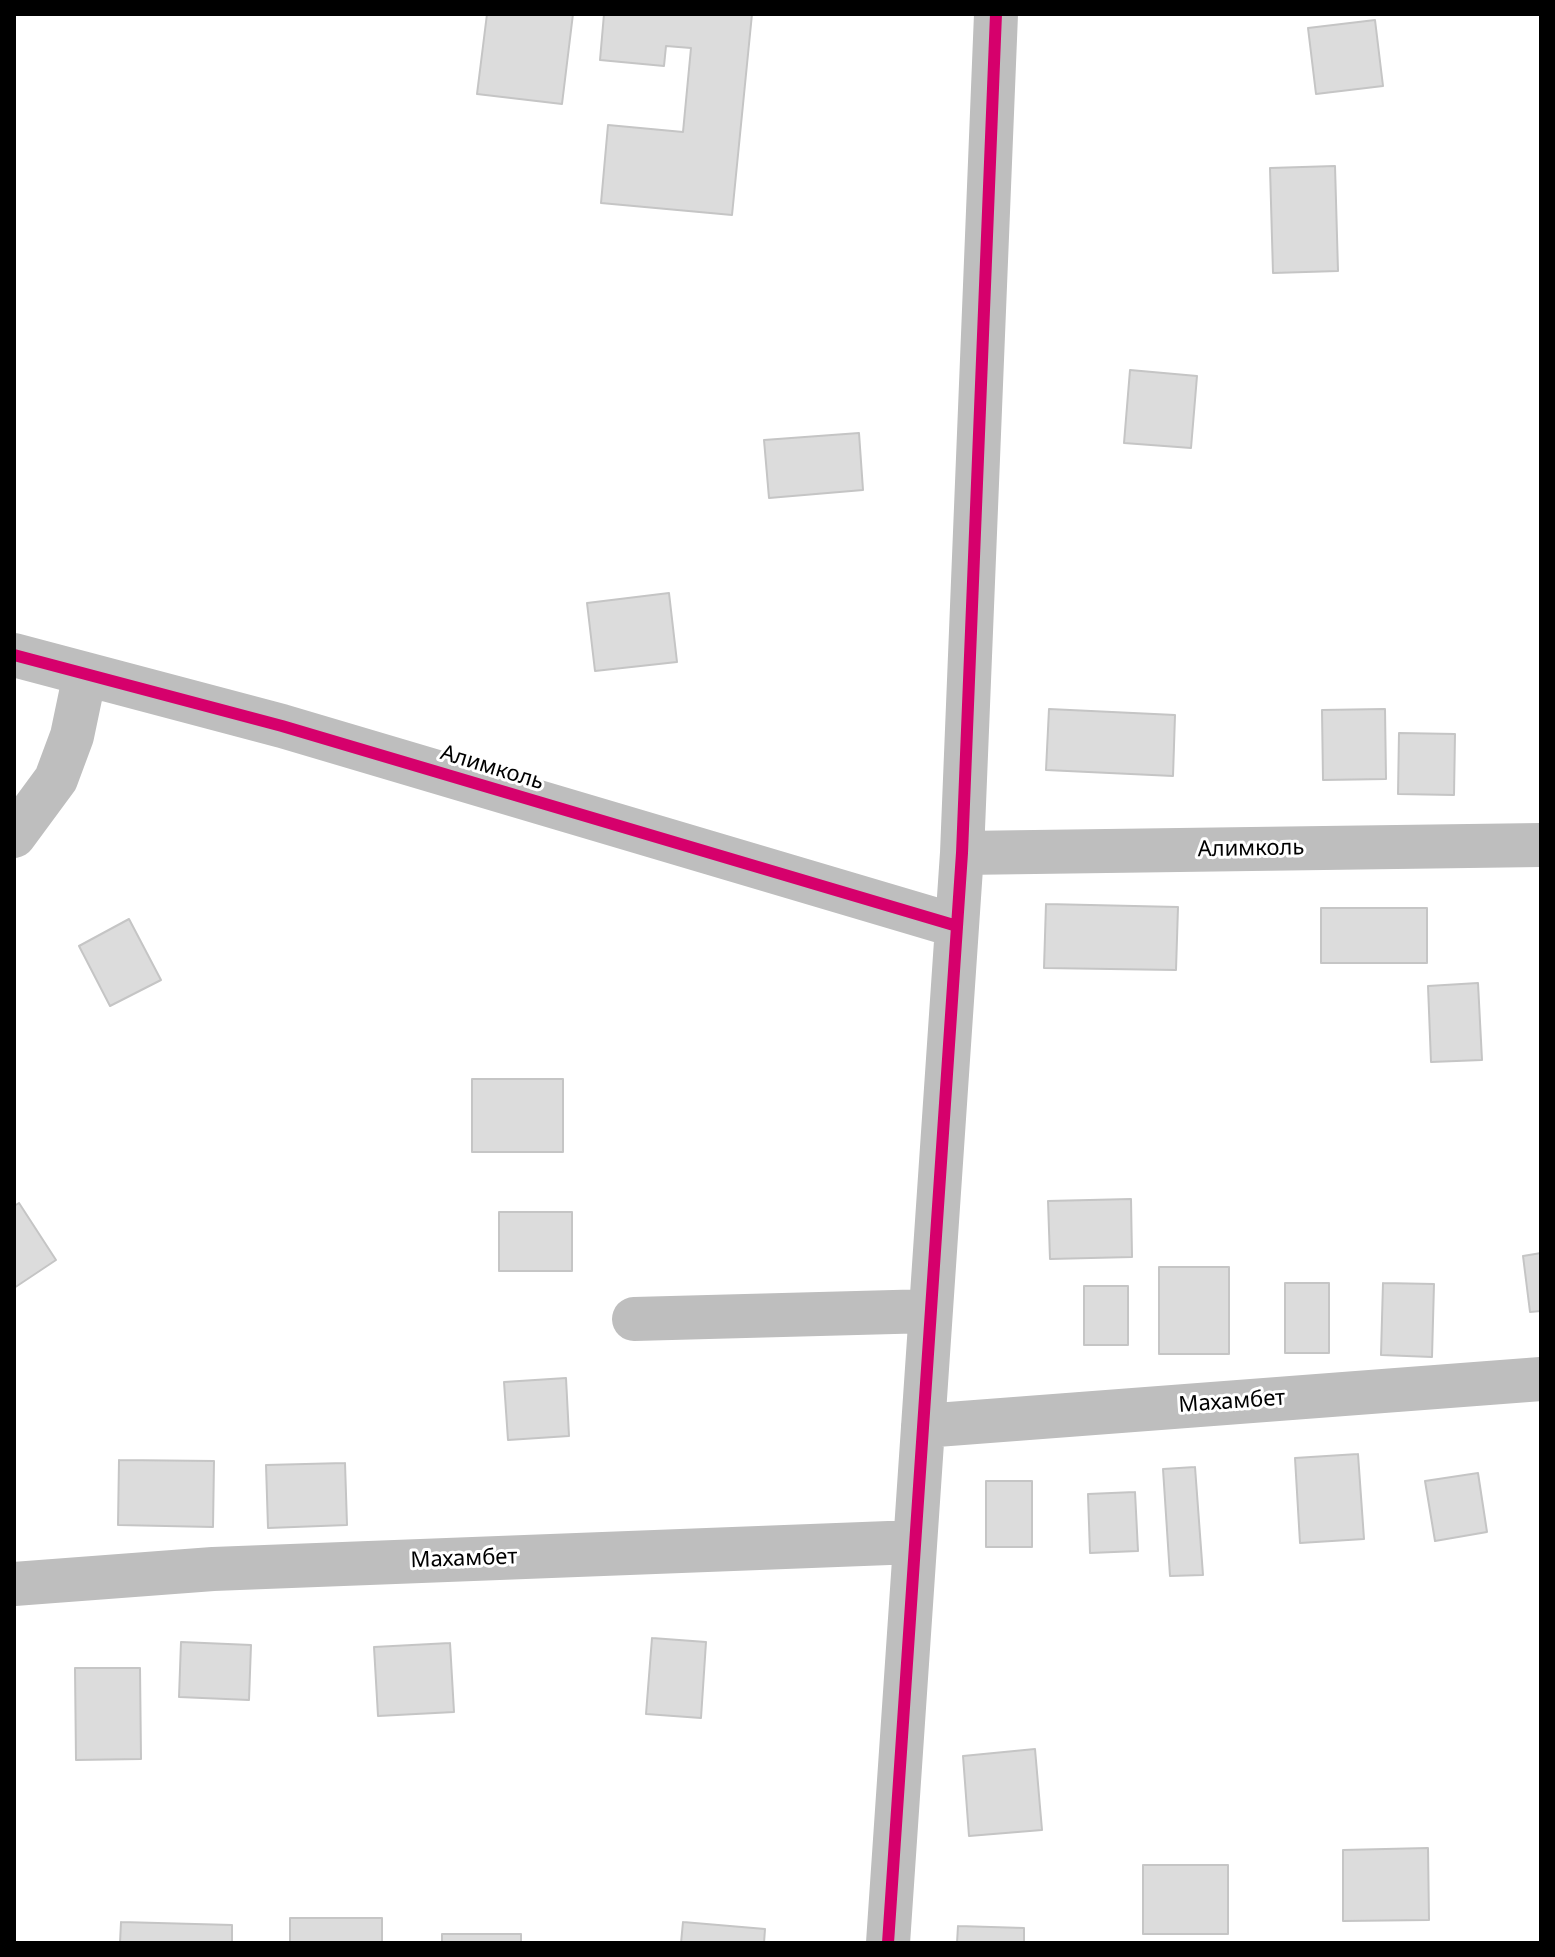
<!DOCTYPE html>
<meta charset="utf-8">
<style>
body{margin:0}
#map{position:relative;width:1555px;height:1957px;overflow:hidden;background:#fff;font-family:"Noto Sans",sans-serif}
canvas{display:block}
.frame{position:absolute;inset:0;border:16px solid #000;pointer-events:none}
</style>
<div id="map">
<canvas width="1555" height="1957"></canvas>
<div class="frame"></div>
</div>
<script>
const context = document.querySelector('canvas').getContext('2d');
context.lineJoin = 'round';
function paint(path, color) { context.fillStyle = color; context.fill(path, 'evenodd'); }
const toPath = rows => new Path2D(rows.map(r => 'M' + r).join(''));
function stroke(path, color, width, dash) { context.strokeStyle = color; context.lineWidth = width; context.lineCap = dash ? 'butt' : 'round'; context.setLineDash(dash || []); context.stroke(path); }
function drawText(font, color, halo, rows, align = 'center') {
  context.font = font + ' "Noto Sans",sans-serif'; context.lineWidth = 6; context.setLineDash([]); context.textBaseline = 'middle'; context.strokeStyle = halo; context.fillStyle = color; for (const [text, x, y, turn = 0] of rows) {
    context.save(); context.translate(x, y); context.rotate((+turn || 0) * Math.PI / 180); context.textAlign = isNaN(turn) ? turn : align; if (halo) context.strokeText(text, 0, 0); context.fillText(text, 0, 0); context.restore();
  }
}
const building = toPath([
 [487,14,573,14,562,104,477,94,487,14],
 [604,14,752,14,732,215,601,203,608,125,683,132,691,48,666,46,664,66,600,60,604,14],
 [1375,20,1383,86,1316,94,1308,28,1375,20],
 [1335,166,1338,271,1273,273,1270,168,1335,166],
 [1130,370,1197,376,1191,448,1124,443,1130,370],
 [859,433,863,490,769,498,764,440,859,433],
 [669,593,677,662,595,671,587,603,669,593],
 [1049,709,1175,715,1173,776,1046,770,1049,709],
 [1385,709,1386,779,1323,780,1322,710,1385,709],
 [1399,733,1455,734,1454,795,1398,794,1399,733],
 [1046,904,1178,907,1176,970,1044,968,1046,904],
 [1321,908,1427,908,1427,963,1321,963,1321,908],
 [129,919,161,980,110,1006,79,946,129,919],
 [1478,983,1482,1060,1431,1062,1428,986,1478,983],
 [472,1079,563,1079,563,1152,472,1152,472,1079],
 [1131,1199,1132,1257,1050,1259,1048,1201,1131,1199],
 [19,1203,56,1260,14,1288,14,1206,19,1203],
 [499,1212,572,1212,572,1271,499,1271,499,1212],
 [1541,1253,1541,1311,1530,1312,1523,1256,1541,1253],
 [1159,1267,1229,1267,1229,1354,1159,1354,1159,1267],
 [1285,1283,1329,1283,1329,1353,1285,1353,1285,1283],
 [1383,1283,1434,1284,1432,1357,1381,1355,1383,1283],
 [1084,1286,1128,1286,1128,1345,1084,1345,1084,1286],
 [566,1378,569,1436,508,1440,504,1382,566,1378],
 [1358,1454,1364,1539,1300,1543,1295,1458,1358,1454],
 [119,1460,214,1461,213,1527,118,1525,119,1460],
 [345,1463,347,1525,268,1528,266,1465,345,1463],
 [1195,1467,1203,1575,1170,1576,1163,1469,1195,1467],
 [1478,1473,1487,1532,1435,1541,1425,1481,1478,1473],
 [986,1481,1032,1481,1032,1547,986,1547,986,1481],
 [1135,1492,1138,1551,1090,1553,1088,1494,1135,1492],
 [652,1638,706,1642,701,1718,646,1714,652,1638],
 [181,1642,251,1645,249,1700,179,1697,181,1642],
 [450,1643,454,1712,378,1716,374,1647,450,1643],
 [75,1668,140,1668,141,1759,76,1760,75,1668],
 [1035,1749,1042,1830,969,1836,963,1756,1035,1749],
 [1428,1848,1429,1920,1343,1921,1343,1850,1428,1848],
 [1143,1865,1228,1865,1228,1934,1143,1934,1143,1865],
 [290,1918,382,1918,382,1943,290,1943,290,1918],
 [121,1922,232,1925,232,1943,120,1943,121,1922],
 [683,1922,765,1929,764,1943,681,1943,683,1922],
 [958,1926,1024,1928,1024,1943,957,1943,958,1926],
 [442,1934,521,1934,521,1943,442,1943,442,1934]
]);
const minor = toPath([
 [14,655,282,726,957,926],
 [14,836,56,779,72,736,85,674],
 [962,853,1541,845],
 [634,1319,931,1311],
 [923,1426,1541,1379],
 [14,1584,213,1569,915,1542],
 [888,1943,962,853,996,14]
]);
const cycleway = toPath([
 [14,655,282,726,957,926],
 [888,1943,962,853,996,14]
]);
const streetNames = [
 ["Алимколь",492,768,17],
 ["Алимколь",1251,849,-1],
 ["Махамбет",1232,1402,-4],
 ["Махамбет",464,1559,-2]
];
paint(building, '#dcdcdc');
stroke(building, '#c5c5c5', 2);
stroke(minor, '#bebebe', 44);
stroke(cycleway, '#d6006c', 12);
drawText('22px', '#000', '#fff', streetNames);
</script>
